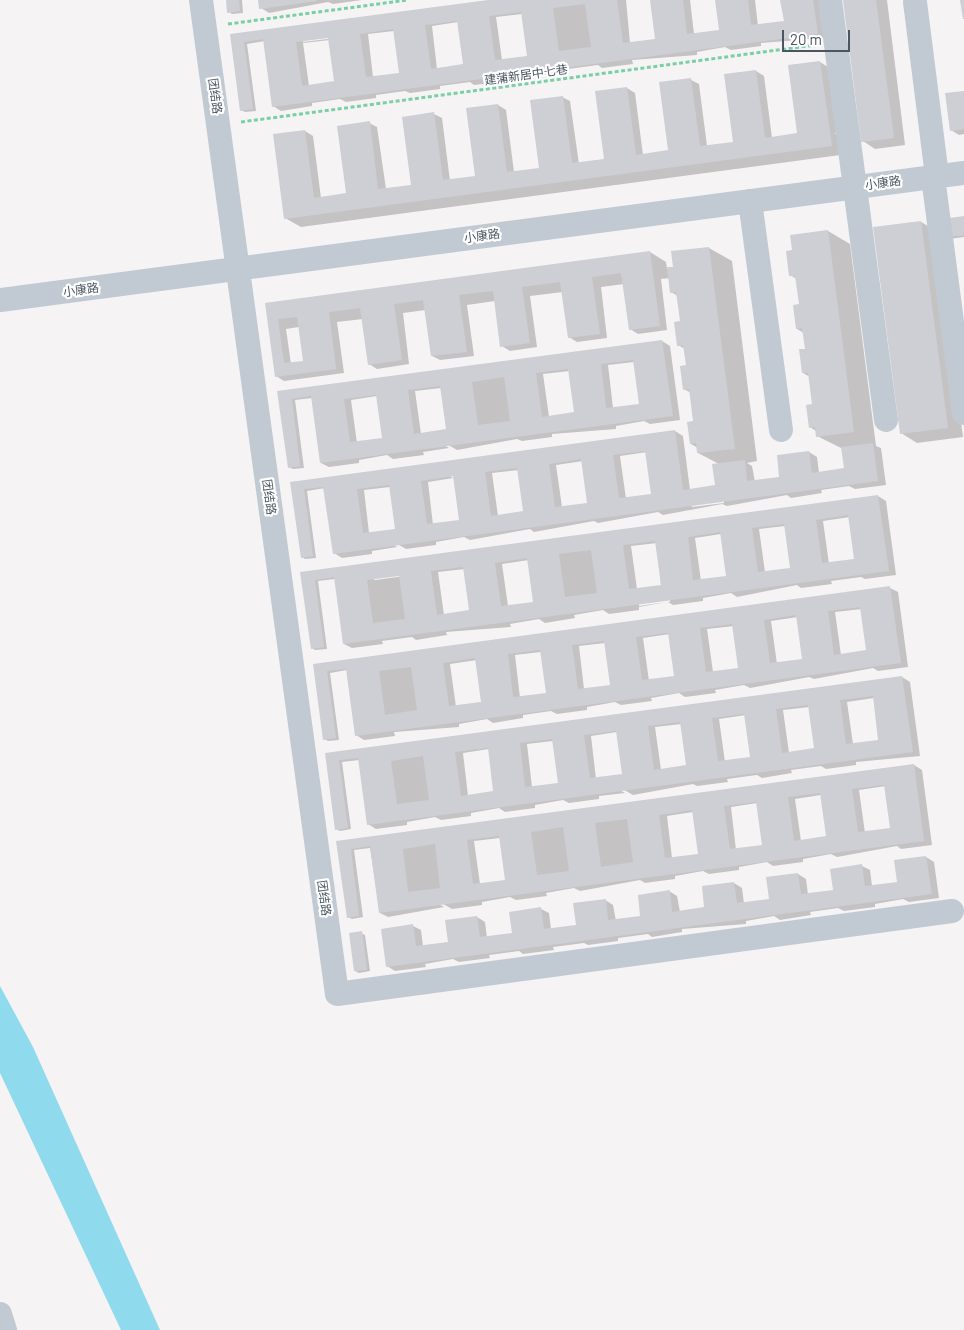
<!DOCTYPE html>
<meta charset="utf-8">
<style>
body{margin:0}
#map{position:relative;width:964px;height:1330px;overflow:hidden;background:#f5f3f3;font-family:Barlow,sans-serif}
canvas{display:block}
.scale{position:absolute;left:782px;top:30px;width:68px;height:22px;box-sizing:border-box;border:2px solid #4a5661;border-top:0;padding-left:6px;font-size:15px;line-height:18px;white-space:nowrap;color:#4a5661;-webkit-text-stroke:4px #fff;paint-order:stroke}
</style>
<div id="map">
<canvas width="964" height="1330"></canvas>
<div class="scale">20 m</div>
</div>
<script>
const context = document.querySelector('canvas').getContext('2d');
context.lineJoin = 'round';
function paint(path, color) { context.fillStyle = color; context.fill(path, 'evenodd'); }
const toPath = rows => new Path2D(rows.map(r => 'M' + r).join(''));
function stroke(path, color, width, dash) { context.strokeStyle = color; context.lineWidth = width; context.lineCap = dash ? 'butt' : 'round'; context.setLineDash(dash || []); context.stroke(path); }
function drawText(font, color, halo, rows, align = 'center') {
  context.font = font + ' Barlow,"Noto Sans SC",sans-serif'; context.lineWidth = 4.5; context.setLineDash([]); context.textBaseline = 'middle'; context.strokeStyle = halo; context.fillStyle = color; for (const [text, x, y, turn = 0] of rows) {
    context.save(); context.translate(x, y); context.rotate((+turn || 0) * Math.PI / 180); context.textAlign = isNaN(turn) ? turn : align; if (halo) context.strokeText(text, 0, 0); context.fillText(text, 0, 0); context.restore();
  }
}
const water = toPath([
 [0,986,33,1047,160,1330,121,1330,0,1073]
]);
const shadow = toPath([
 [227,0,242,0,243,13,232,14,229,12],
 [260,0,362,0,333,4,328,2,269,13,261,8],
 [498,0,626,0,630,43,657,41,651,0,690,0,694,34,721,31,716,0,755,0,758,26,785,22,782,0,820,0,825,38,761,43,761,46,731,50,725,47,697,52,697,55,632,60,633,64,602,68,598,65,568,69,569,72,538,76,534,74,504,78,504,81,474,85,470,82,440,86,440,89,410,93,405,91,376,95,376,98,346,102,340,99,312,103,312,106,281,111,273,106,265,41,247,44,256,111,245,112,241,110,231,35],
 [522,14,528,57,502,60,496,17],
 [458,22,464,65,437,69,432,26],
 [394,31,400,74,373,77,368,34],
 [334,36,335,38,303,42,303,40],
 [330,40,336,84,309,86,303,43],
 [844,0,887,0,905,145,875,149,863,141],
 [820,62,828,67,837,133,834,133,845,139,848,154,301,227,285,218,305,131,313,136,321,198,350,194,369,123,377,127,386,189,414,186,434,114,442,118,450,181,480,177,498,105,506,110,514,172,543,168,562,97,570,101,579,164,608,160,627,88,635,93,643,155,672,151,661,83,691,80,699,84,707,146,737,143,756,71,764,76,772,138,802,134],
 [964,92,964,134,959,135,951,130],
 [964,217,964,237,949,239],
 [921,222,937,231,963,437,917,443,901,433],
 [828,231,850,244,876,446,881,448,886,485,855,489,849,486,821,490,822,493,791,498,787,495,727,506,722,504,663,515,658,512,598,523,594,521,534,532,530,529,470,540,464,537,436,542,436,545,406,549,392,541,391,543,397,547,372,551,372,554,342,558,334,553,325,488,307,491,316,558,305,559,302,557,292,483,675,431,683,436,690,490,717,487,719,464,698,453,698,448,691,444,694,422,691,393,684,389,687,366,685,349,678,345,682,322,678,296,671,292,670,278,661,279,667,330,638,334,630,329,624,284,601,287,607,338,577,342,569,337,563,292,530,296,537,347,510,351,502,346,495,301,467,305,474,356,440,360,432,356,426,310,403,313,409,364,377,369,369,364,363,319,337,322,344,373,284,381,276,376,266,304,650,252,666,262,667,269,675,268,709,248,732,261,757,461,747,463,752,466,755,482,779,478,809,452,817,457,819,473,845,471,843,449,817,436,816,431,810,427,813,405,810,377,803,373,806,350,804,333,797,329,800,305,797,279,790,275,794,251],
 [299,327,304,362,291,364,286,329],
 [647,452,653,495,626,499,620,456],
 [583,461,589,505,562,507,556,465],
 [519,470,525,514,498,516,492,473],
 [447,474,454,476,460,521,433,525,428,482,453,478],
 [390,487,396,530,369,533,364,490],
 [724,500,724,503,692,507,692,505],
 [662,341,670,346,680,420,650,424,644,421,616,426,616,429,552,434,552,437,522,441,517,439,457,450,443,442,442,444,449,448,423,452,424,455,393,459,387,455,359,460,359,463,329,467,321,463,312,398,295,400,304,468,293,469,289,467,279,392],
 [634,362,640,405,613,408,608,365],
 [570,371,576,415,549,417,543,374],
 [441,388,447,430,421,434,415,391],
 [377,396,383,439,357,443,351,400],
 [878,496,886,501,896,575,865,579,861,577,831,581,832,584,801,588,797,585,737,597,731,593,703,598,703,601,673,605,668,602,670,602,670,600,639,604,639,606,667,602,639,607,639,610,609,614,603,610,574,615,575,618,545,623,539,619,510,624,511,627,446,632,447,635,416,640,412,637,382,641,383,644,352,648,344,644,335,579,318,581,327,649,315,650,312,648,302,573],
 [850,517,855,560,829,564,823,521],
 [785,526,791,569,765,572,759,529],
 [721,534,727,577,701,581,695,538],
 [657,543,661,586,637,589,631,546],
 [529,560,535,603,508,606,502,564],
 [465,569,470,611,444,615,438,572],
 [405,574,405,576,375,580,372,578],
 [890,588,898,592,908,667,878,671,873,668,814,679,809,677,750,688,744,685,715,690,716,693,685,697,679,693,651,698,652,701,621,705,615,702,587,707,587,710,557,714,551,711,523,715,523,718,493,723,487,719,459,724,459,727,394,732,395,736,364,740,356,735,347,670,330,673,339,740,328,741,324,739,314,665],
 [862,609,868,652,841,655,835,612],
 [798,617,804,660,777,664,771,621],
 [734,626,740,670,713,672,707,629],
 [670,634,676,679,649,681,643,638],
 [605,643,611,686,584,689,579,646],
 [541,652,547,694,520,698,515,655],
 [477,660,483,703,456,707,450,664],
 [902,677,910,682,920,756,856,762,856,765,826,769,821,766,791,770,792,773,762,778,757,775,727,779,728,782,697,786,693,784,633,795,619,787,618,789,625,793,599,796,599,799,569,803,563,800,535,805,535,808,505,812,499,808,471,813,471,816,441,820,435,817,407,822,407,825,376,829,368,824,359,760,342,762,351,829,340,831,336,829,326,754],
 [874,698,880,741,853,744,847,702],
 [810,707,816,749,789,753,783,710],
 [746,715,752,759,725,762,719,719],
 [682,724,688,768,661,770,655,727],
 [617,732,623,775,596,779,591,736],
 [553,741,559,784,532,787,527,744],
 [489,749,495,794,468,796,463,753],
 [914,765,922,770,932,845,901,849,897,846,837,857,831,854,803,859,803,862,773,866,767,862,739,867,739,870,709,874,703,871,675,876,675,879,645,883,640,880,580,891,574,888,546,893,547,896,516,900,510,897,482,902,482,905,452,909,438,901,437,903,444,907,388,917,380,913,370,848,354,850,363,917,352,919,348,917,338,842],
 [886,786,892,830,865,833,859,790],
 [821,795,827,838,801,841,795,799],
 [757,803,763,846,736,850,731,807],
 [693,812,699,855,672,858,667,816],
 [500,838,506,881,480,884,474,841],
 [926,857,934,862,939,898,909,902,903,899,875,904,875,907,844,911,838,908,810,912,811,915,780,920,774,916,746,921,746,924,682,929,682,932,652,937,648,934,618,938,618,941,588,945,584,943,553,947,554,950,523,954,519,951,489,955,490,958,459,962,453,959,425,964,426,967,395,971,387,966,413,926,421,930,423,946,449,943,477,917,485,922,487,938,513,934,541,909,549,913,551,929,576,926,605,900,613,905,616,921,640,917,669,891,677,896,680,912,704,909,734,883,742,888,744,904,770,900,798,874,806,879,808,895,834,891,862,866,870,870,872,886,899,884,896,861],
 [361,933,365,935,370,971,359,973,355,971]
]);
const building = toPath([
 [226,0,239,0,240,11,227,13],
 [258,0,317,0,317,1,259,9],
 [488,0,617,0,623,43,655,39,650,0,683,0,687,34,719,30,715,0,748,0,751,25,784,21,780,0,813,0,818,34,272,107,263,39,244,42,253,109,240,111,230,34],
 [585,4,591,47,559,51,553,8],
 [521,12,527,56,495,60,489,16],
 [457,21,463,64,431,69,425,25],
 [393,29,399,73,366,77,360,34],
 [328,38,334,81,302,86,296,42],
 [843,0,876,0,894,138,861,142],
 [960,0,964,0,964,19,963,19],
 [820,61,832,146,284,219,273,134,305,130,314,198,346,193,337,126,370,121,378,189,411,185,402,117,434,112,443,180,475,176,466,108,498,104,507,172,539,168,530,100,563,96,572,163,604,159,595,91,627,87,636,155,668,150,659,82,691,78,700,146,733,142,724,74,756,70,765,138,797,133,788,65],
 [964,91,964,129,950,131,945,93],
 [964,216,964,235,945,237,942,219],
 [921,221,948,428,900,434,873,227],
 [828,230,854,432,816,437,815,427,809,428,806,405,812,404,808,373,802,373,799,349,805,349,802,328,796,329,793,305,799,304,795,276,789,276,786,251,792,250,790,235],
 [709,247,735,449,697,453,696,443,690,444,687,422,693,421,689,389,683,390,680,366,686,365,683,345,677,346,674,322,680,321,676,292,670,293,667,267,673,267,671,251],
 [650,251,660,326,629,330,621,273,592,277,600,334,568,338,560,282,522,287,530,343,500,347,493,291,459,295,467,352,431,356,423,300,394,304,402,360,368,365,360,308,329,312,336,369,275,377,265,303],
 [297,317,303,361,284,363,278,319],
 [662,340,673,416,320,463,311,396,292,399,300,466,288,468,277,391],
 [633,360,639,404,606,408,601,364],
 [568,369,574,412,542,417,536,373],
 [504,377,510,421,478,425,472,382],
 [440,386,446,429,414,434,408,390],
 [376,395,382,438,350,442,344,399],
 [675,430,683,490,715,485,712,464,745,460,747,481,779,477,777,455,809,451,812,473,844,468,841,447,873,443,878,481,333,554,323,487,304,489,313,556,301,558,290,482],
 [645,451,651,494,619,498,613,455],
 [581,459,587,503,555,507,549,464],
 [517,468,523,511,491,516,485,472],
 [453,476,459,520,427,524,421,481],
 [389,485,395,529,363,533,357,489],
 [878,495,889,571,343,644,334,577,315,580,324,647,311,649,300,572],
 [848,515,854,559,822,563,816,520],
 [784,524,790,568,758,572,752,528],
 [720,532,726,576,693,580,688,537],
 [655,541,661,585,629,589,623,545],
 [591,550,597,593,565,597,559,554],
 [527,558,533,602,501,606,495,563],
 [463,567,469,610,437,615,431,571],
 [399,576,405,619,373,623,367,580],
 [890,586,901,663,355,736,346,669,327,671,336,738,323,740,313,664],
 [860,607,866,650,834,655,828,611],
 [796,615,802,659,770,663,764,620],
 [732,624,738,668,706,672,700,628],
 [668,633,674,676,642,680,636,637],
 [604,641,610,685,578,689,572,645],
 [540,650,546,693,513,697,508,654],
 [475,658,481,702,449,706,443,663],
 [411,667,417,710,385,715,379,671],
 [902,676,913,752,367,825,358,758,339,760,348,828,335,830,325,753],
 [873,696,878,740,846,744,840,700],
 [808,705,814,748,782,753,776,709],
 [744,714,750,757,718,761,712,718],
 [680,722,686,765,654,770,648,726],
 [616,731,622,774,590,778,584,735],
 [552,739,558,783,525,787,520,743],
 [488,748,493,791,461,796,455,752],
 [423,756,429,800,397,804,391,761],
 [914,764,924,841,379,913,370,846,351,849,359,916,347,918,336,841],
 [884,785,890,828,858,832,852,789],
 [820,793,826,836,794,841,788,797],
 [756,802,762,845,730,849,724,806],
 [692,810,698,854,665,858,659,815],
 [627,819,633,862,601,867,595,823],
 [563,827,569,871,537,875,531,832],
 [499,836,505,880,473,884,467,840],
 [435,844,440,888,408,892,403,849],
 [926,856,932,894,386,967,381,929,413,924,416,946,448,942,445,920,477,916,480,937,512,933,509,912,541,907,544,929,576,925,573,903,606,899,608,920,640,916,638,895,670,890,672,912,704,907,702,886,734,882,737,903,769,899,766,877,798,873,801,894,833,890,830,869,862,864,865,886,897,882,894,860],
 [362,931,367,970,354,971,349,933]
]);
const path = toPath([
 [228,24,408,0],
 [241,122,815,45]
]);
const minor = toPath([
 [201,0,337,994,952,911],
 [830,0,886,420],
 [915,2,937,176],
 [933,177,964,413],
 [750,201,781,430],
 [0,300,964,173],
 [0,1314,5,1330]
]);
const streetNames = [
 ["建蒲新居中七巷",526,75,-8],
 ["团结路",215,96,82],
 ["小康路",883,183,-8],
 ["小康路",482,236,-8],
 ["小康路",81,290,-8],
 ["团结路",269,497,82],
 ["团结路",324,898,82]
];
paint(water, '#90daee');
paint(shadow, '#0003');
paint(building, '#cdcfd5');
stroke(path, '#7ad0a6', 3, [4, 2.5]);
stroke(minor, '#c1cad2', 24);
drawText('12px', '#4a5661', '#fff', streetNames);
</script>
